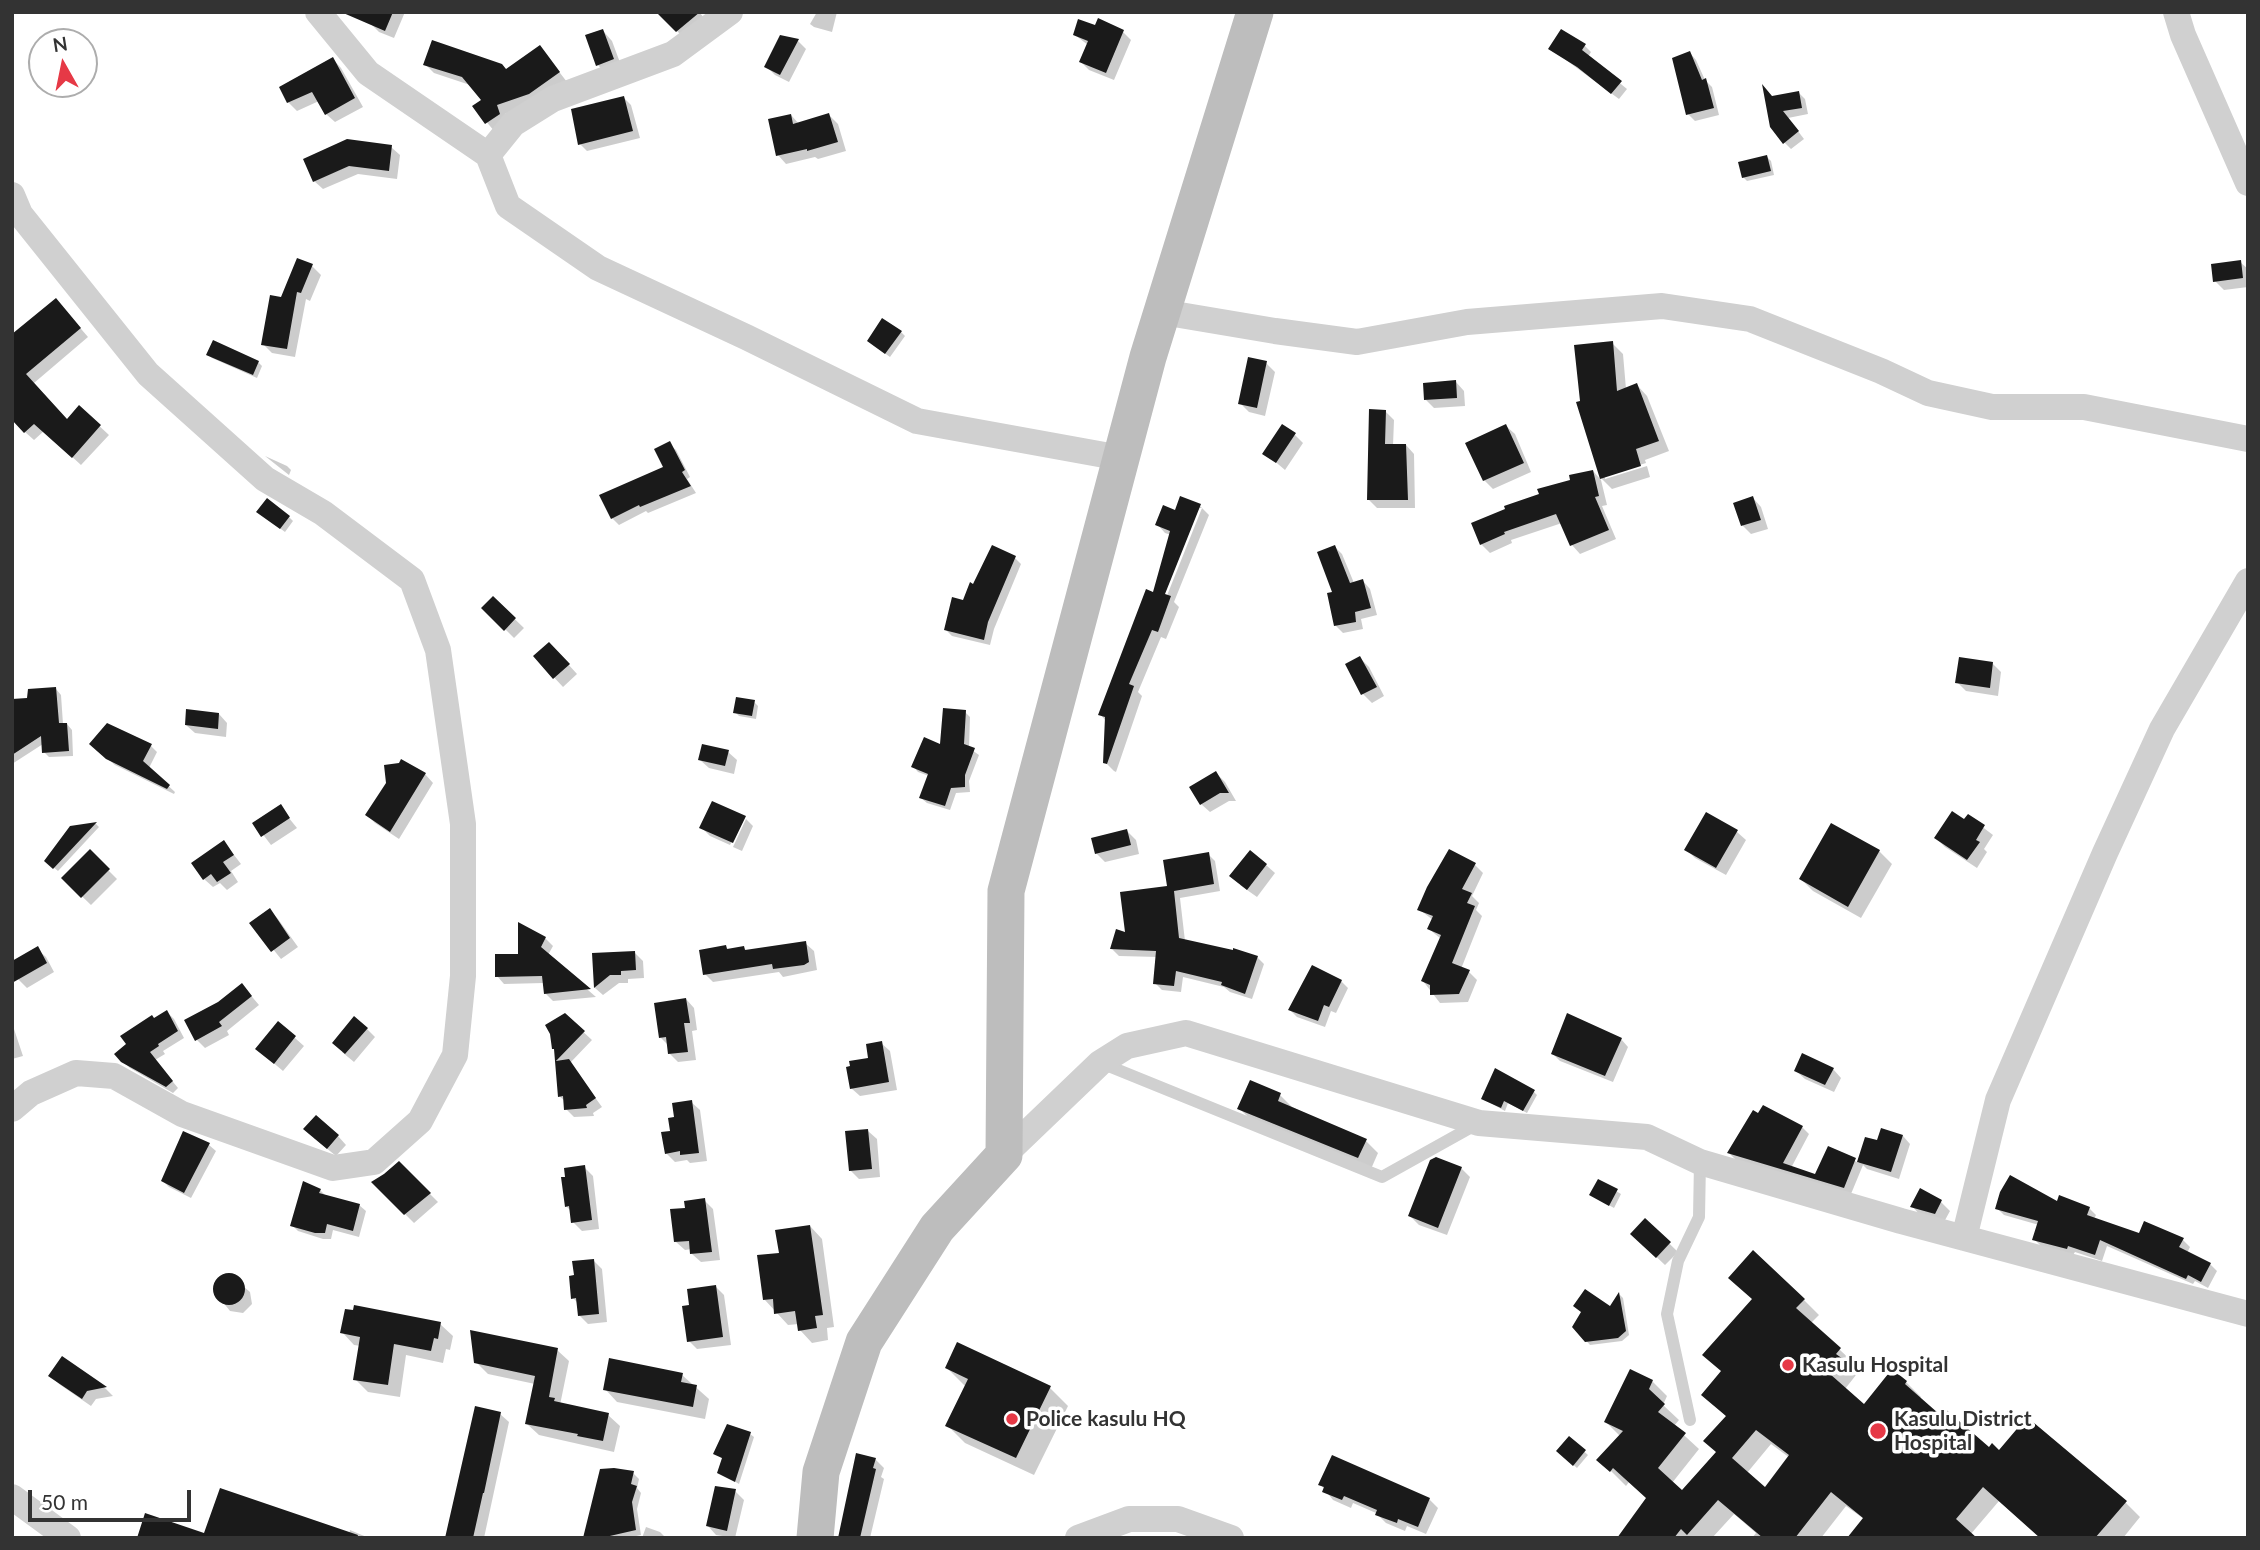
<!DOCTYPE html>
<style>
body{margin:0}
#map{position:relative;width:2260px;height:1550px;overflow:hidden;background:#fff;font-family:Lato,sans-serif}
canvas{display:block}
.frame{position:absolute;inset:0;border:14px solid #333;pointer-events:none}
.north{position:absolute;left:28px;top:28px;width:70px;height:70px;box-sizing:border-box;background:#fff;border:2px solid #adadad;border-radius:50%;rotate:351deg;font-size:19px;font-weight:700;line-height:28px;text-align:center;color:#333}
.north::after{content:'';display:block;margin:auto;width:24px;height:32px;background:#e63946;clip-path:polygon(50% 0,100% 100%,50% 72%,0 100%)}
.scale{position:absolute;left:28px;top:1490px;width:163px;height:32px;box-sizing:border-box;border:4px solid #333;border-top:0;padding-left:9px;font-size:21px;line-height:24px;white-space:nowrap;color:#333;-webkit-text-stroke:5px #fff;paint-order:stroke}
</style>
<div id="map">
<canvas width="2260" height="1550"></canvas>
<div class="frame"></div>
<div class="north">N</div>
<div class="scale">50 m</div>
</div>
<script>
const context = document.querySelector('canvas').getContext('2d');
context.lineJoin = 'round';
function paint(path, color) { context.fillStyle = color; context.fill(path, 'evenodd'); }
const toPath = rows => new Path2D(rows.map(r => 'M' + r).join(''));
function stroke(path, color, width, dash) { context.strokeStyle = color; context.lineWidth = width; context.lineCap = dash ? 'butt' : 'round'; context.setLineDash(dash || []); context.stroke(path); }
function drawText(font, color, halo, rows, align = 'center') {
  context.font = font + ' Lato,sans-serif'; context.lineWidth = 7; context.setLineDash([]); context.textBaseline = 'middle'; context.strokeStyle = halo; context.fillStyle = color; for (const [text, x, y, turn = 0] of rows) {
    context.save(); context.translate(x, y); context.rotate((+turn || 0) * Math.PI / 180); context.textAlign = isNaN(turn) ? turn : align; if (halo) context.strokeText(text, 0, 0); context.fillText(text, 0, 0); context.restore();
  }
}
const shadow = toPath([
 [375,12,405,12,394,38,379,32,371,24],
 [699,12,706,20,684,38,659,13],
 [817,12,837,12,832,32,814,27,810,24],
 [1096,27,1123,32,1131,40,1114,80,1089,70,1081,62,1088,45,1075,35],
 [604,32,612,41,622,68,606,74,598,65],
 [798,41,806,49,789,82,775,75,766,66],
 [1584,45,1591,52,1588,57,1627,89,1619,99,1551,49],
 [540,47,567,82,538,102,505,114,507,123,495,132,474,107,483,100,470,85,434,73,425,64,506,71],
 [1690,53,1696,60,1705,80,1712,87,1719,115,1695,121,1688,114],
 [333,59,341,68,363,107,335,122,326,114,319,101,297,111,288,102],
 [1799,93,1805,99,1808,114,1788,118,1804,139,1791,149,1784,142,1773,98],
 [624,98,631,105,640,138,587,151,580,144],
 [791,115,799,124,829,115,838,124,846,151,818,159,815,157,786,164,778,155],
 [391,147,400,155,397,179,358,174,323,189,314,181],
 [1767,157,1771,161,1774,175,1747,181,1743,177],
 [298,261,312,266,321,275,310,301,306,299,295,357,272,353,263,344],
 [2240,262,2248,269,2248,287,2224,290,2215,281],
 [64,309,88,337,34,383,68,421,80,408,109,435,81,465,44,431,34,440,25,432,12,337],
 [901,332,905,336,890,357,873,345],
 [1612,343,1623,354,1626,389,1637,385,1647,396,1669,451,1645,460,1646,463,1605,476,1605,479,1647,466,1650,477,1612,489,1601,478,1582,402],
 [208,354,258,362,262,366,257,378,212,358],
 [1266,363,1275,372,1265,416,1249,412,1240,403],
 [1456,382,1464,391,1465,406,1434,408,1426,400],
 [1385,411,1394,420,1393,446,1406,445,1414,454,1415,508,1377,508,1369,500],
 [1506,426,1515,434,1531,472,1493,489,1484,480],
 [1295,435,1303,443,1285,470,1265,453],
 [669,444,676,450,690,477,687,479,696,493,648,513,646,511,619,525,612,518,665,468],
 [265,456,287,466,291,470,289,475],
 [1593,471,1601,480,1607,505,1602,506,1616,539,1580,554,1572,545,1562,523,1511,540,1512,543,1490,553,1481,544],
 [1753,498,1761,507,1768,529,1751,534,1743,526,1736,504],
 [1200,506,1209,515,1174,602,1179,607,1166,639,1161,637,1138,692,1142,696,1116,772,1114,771,1105,762,1106,721,1100,714,1154,594,1171,535,1165,533,1157,524,1176,512],
 [1198,508,1202,508,1164,603,1160,602],
 [262,515,289,517,293,521,285,532],
 [1335,547,1342,554,1354,583,1363,581,1370,589,1377,615,1361,619,1363,629,1343,633,1335,625],
 [1015,558,1021,564,994,629,990,645,952,636,946,630,974,586],
 [493,598,524,628,514,638,484,608],
 [558,653,577,674,563,687,535,657],
 [1360,658,1369,667,1384,696,1372,703,1363,694],
 [1992,663,2001,672,1998,696,1966,691,1957,682],
 [56,689,61,695,63,724,67,724,72,730,73,756,49,757,44,752,43,744,12,764,12,724],
 [754,702,758,706,756,719,739,716,735,712],
 [965,712,970,717,969,748,979,755,969,781,970,792,956,793,950,810,927,803,921,798,929,776,918,772,913,766,942,746],
 [219,714,227,723,226,737,195,733,186,725],
 [151,746,157,752,149,768,175,792,174,794,115,765,97,750],
 [728,752,737,760,734,774,709,768,700,760],
 [1216,773,1225,782,1236,801,1229,801,1210,812,1201,804],
 [425,774,433,783,399,839,375,823,367,815],
 [280,807,297,828,271,845,255,824],
 [1706,814,1737,832,1746,840,1726,875,1695,858,1686,849],
 [1968,816,1993,835,1984,849,1987,852,1977,868,1945,847,1936,838,1964,821],
 [745,818,730,845,710,836,701,827],
 [746,819,753,826,742,851,733,847],
 [96,824,99,827,58,871,46,861,71,828],
 [1831,825,1879,851,1892,864,1861,918,1813,891,1801,879],
 [1127,831,1136,840,1139,854,1105,862,1096,853],
 [224,842,241,864,231,871,238,882,227,890,220,883,213,887,204,879],
 [90,852,117,879,91,905,63,878],
 [1208,854,1215,861,1220,891,1180,898,1185,941,1257,957,1264,964,1252,999,1230,992,1224,987,1183,977,1181,992,1162,990,1155,983,1158,957,1119,956,1112,949,1169,888],
 [1266,865,1275,873,1257,897,1240,885],
 [1475,865,1483,873,1472,896,1479,903,1476,910,1482,916,1461,969,1469,972,1477,980,1468,1002,1440,1003,1423,981,1441,939,1429,929,1433,920,1420,910],
 [270,910,278,919,298,947,281,959,252,923],
 [545,938,553,946,548,955,596,997,553,1001,545,993,544,983,504,984,497,976,520,956],
 [805,943,814,951,817,970,783,977,779,972,713,982,705,974,726,947,729,950,744,948,747,951],
 [37,949,46,957,54,972,27,988,18,979],
 [634,952,643,961,644,978,628,979,628,983,619,983,603,995,595,988,594,955],
 [1313,967,1341,981,1348,988,1336,1013,1331,1011,1325,1027,1297,1017,1290,1010],
 [242,985,259,1005,227,1031,229,1035,205,1048,197,1040,219,1003],
 [686,999,694,1008,697,1030,692,1031,696,1060,678,1062,670,1054,669,1046,661,1038],
 [167,1012,174,1019,184,1038,163,1051,165,1054,155,1060,178,1088,173,1093,130,1068,122,1061,154,1020],
 [565,1015,592,1040,570,1063,602,1107,593,1113,594,1116,574,1117,566,1109,565,1101,559,1096,556,1050],
 [12,1023,23,1056,12,1059],
 [278,1023,304,1046,283,1071,257,1049],
 [367,1029,375,1037,354,1062,342,1052],
 [1621,1039,1628,1047,1613,1082,1560,1061,1553,1054],
 [881,1043,890,1051,897,1090,860,1096,851,1088],
 [1833,1069,1841,1078,1834,1092,1805,1079,1796,1071],
 [1534,1092,1537,1095,1527,1113,1508,1103,1505,1111,1483,1099],
 [1280,1095,1292,1107,1366,1141,1378,1153,1371,1169,1252,1121,1239,1108],
 [691,1102,700,1110,707,1161,690,1163,687,1160,675,1162,666,1153,672,1132,676,1119],
 [1802,1127,1809,1134,1791,1168,1816,1177,1829,1149,1859,1163,1866,1139,1878,1142,1903,1136,1910,1144,1899,1179,1867,1169,1863,1165,1851,1194,1736,1160,1729,1153],
 [868,1131,877,1139,880,1177,859,1179,850,1170],
 [184,1134,209,1145,216,1151,191,1198,169,1187,163,1181],
 [338,1136,346,1145,336,1156,314,1138],
 [399,1163,438,1202,414,1223,373,1182],
 [584,1167,593,1176,599,1229,582,1231,573,1222,571,1211,566,1206],
 [1461,1168,1470,1177,1447,1235,1419,1225,1410,1216],
 [1599,1181,1621,1194,1614,1208,1591,1195],
 [304,1183,320,1190,327,1197,359,1205,366,1211,359,1237,333,1230,331,1239,323,1239,298,1231,292,1225],
 [1921,1190,1941,1202,1950,1211,1944,1222,1920,1215,1912,1206],
 [704,1200,713,1209,720,1260,701,1262,692,1254,692,1249,685,1250,676,1242,687,1209],
 [2058,1203,2089,1208,2096,1215,2094,1219,2140,1235,2183,1240,2190,1247,2187,1253,2210,1264,2217,1271,2208,1288,2195,1281,2193,1284,2107,1246,2102,1261,2075,1252,2073,1255,2041,1246,2034,1239,2039,1225,2004,1215,1997,1208],
 [1645,1220,1678,1252,1665,1265,1632,1234],
 [810,1226,822,1239,834,1327,827,1328,828,1340,812,1343,800,1330,799,1324,788,1325,764,1299,781,1254],
 [593,1260,602,1269,607,1322,588,1324,579,1315,578,1303,573,1298,576,1277],
 [230,1275,250,1292,252,1304,243,1313,230,1311,214,1291,219,1279],
 [716,1287,724,1295,731,1345,697,1349,689,1341,691,1307],
 [1620,1295,1623,1298,1629,1335,1622,1341,1590,1345,1574,1327,1611,1309],
 [1804,1300,1819,1315,1811,1323,1855,1364,1850,1369,1856,1375,1845,1389,1864,1406,1906,1382,1921,1397,1920,1399,1939,1415,1990,1449,2126,1503,2140,1517,2123,1538,2041,1538,1999,1501,1970,1535,1864,1519,1846,1506,1821,1538,1752,1538,1756,1533,1734,1514,1712,1538,1629,1538,1647,1498,1629,1482,1626,1486,1599,1459,1620,1436,1606,1422,1631,1371,1652,1381,1667,1396,1663,1405,1679,1420,1674,1426,1699,1449,1672,1483,1682,1492,1717,1453,1727,1417,1704,1395],
 [1771,1444,1790,1458,1765,1489,1747,1473],
 [440,1324,453,1336,450,1350,446,1349,443,1363,406,1355,400,1397,368,1392,355,1379,361,1346,354,1345,342,1332],
 [557,1350,569,1361,560,1405,608,1415,620,1426,614,1452,539,1435,527,1424,535,1384,488,1374,476,1362],
 [62,1359,106,1389,113,1396,96,1399,91,1406,59,1384,51,1376],
 [947,1368,1050,1388,1068,1406,1034,1475,965,1443,947,1425,966,1387],
 [682,1375,709,1399,705,1419,617,1402,605,1389],
 [500,1414,509,1422,484,1538,447,1538],
 [750,1434,754,1437,739,1484,719,1472,723,1459,715,1453],
 [1569,1438,1588,1455,1577,1468,1558,1451],
 [875,1459,884,1468,881,1477,884,1479,870,1538,840,1538],
 [633,1473,639,1479,637,1488,641,1493,637,1509,641,1535,627,1538,585,1538],
 [1321,1485,1429,1499,1438,1508,1426,1534,1407,1526,1405,1531,1386,1523,1376,1513,1353,1503,1351,1508,1333,1500],
 [735,1491,744,1500,735,1538,716,1535,708,1526],
 [646,1527,660,1532,664,1536,663,1538,642,1538],
 [350,1530,369,1538,139,1538,349,1534]
]);
const building = toPath([
 [341,12,393,12,385,31],
 [656,12,700,12,676,32],
 [1098,18,1124,30,1106,73,1079,62,1088,41,1073,35,1078,19,1095,25],
 [603,29,614,59,596,66,585,35],
 [1561,29,1586,44,1582,50,1622,81,1611,94,1577,67,1548,49],
 [780,35,799,39,780,75,764,67],
 [432,40,502,64,506,69,540,45,560,72,529,94,497,105,500,114,485,124,472,106,481,100,462,77,423,65],
 [1690,51,1702,80,1706,78,1714,108,1686,115,1672,58],
 [333,57,355,98,325,115,312,92,287,103,279,87],
 [1762,84,1772,96,1799,91,1802,108,1783,111,1799,131,1783,144,1770,127],
 [624,96,633,131,578,145,571,109],
 [829,113,838,142,807,151,807,149,776,156,768,119,791,114,793,124],
 [347,139,392,145,389,171,349,166,313,182,303,159],
 [1767,155,1771,171,1742,178,1738,162],
 [297,258,313,264,301,293,297,292,287,349,261,345,270,295,281,297],
 [2241,260,2243,278,2213,282,2211,264],
 [56,298,81,328,26,374,67,419,79,405,101,425,72,458,34,424,24,433,12,420,12,334],
 [882,318,902,331,885,354,867,341],
 [213,340,259,361,253,375,206,355],
 [1613,341,1617,391,1637,383,1659,441,1636,449,1641,466,1600,479,1576,402,1580,401,1574,345],
 [1248,357,1267,361,1257,408,1238,404],
 [1456,380,1457,398,1424,400,1423,383],
 [1369,409,1386,410,1385,444,1406,444,1408,500,1367,500],
 [1282,424,1296,433,1276,463,1262,454],
 [1506,424,1524,463,1483,481,1465,443],
 [670,441,685,470,682,472,691,486,640,507,639,505,611,519,599,495,663,467,654,449],
 [1593,470,1599,496,1595,497,1609,530,1570,546,1556,514,1504,532,1505,534,1480,545,1471,523,1505,509,1504,506,1539,494,1537,489,1570,480,1569,475],
 [1180,496,1201,504,1165,594,1171,596,1158,632,1152,630,1129,684,1134,686,1107,764,1103,763,1105,717,1098,715,1146,589,1153,592,1170,531,1155,525,1163,505,1175,510],
 [1753,496,1761,520,1741,526,1733,503],
 [267,498,290,516,280,529,256,512],
 [992,545,1016,556,988,622,984,640,944,630,952,597,963,600,970,582,973,584],
 [1335,545,1350,583,1363,579,1371,608,1355,612,1356,622,1334,626,1327,593,1332,592,1317,552],
 [493,596,516,618,504,631,481,608],
 [549,642,570,664,553,679,533,656],
 [1360,656,1377,687,1361,695,1345,664],
 [1959,657,1993,662,1990,688,1955,683],
 [56,687,59,723,67,723,69,751,42,753,41,736,12,755,12,699,27,698,28,689],
 [736,697,755,700,752,716,733,713],
 [943,708,966,710,964,744,975,748,965,775,965,787,951,788,945,806,919,798,928,774,911,767,924,737,940,744],
 [186,709,219,713,218,729,185,725],
 [107,723,152,744,143,761,170,785,167,789,106,759,89,744],
 [702,744,729,750,725,766,698,760],
 [401,759,426,773,390,832,365,815,386,783,384,765,399,763],
 [1216,771,1229,793,1220,793,1200,805,1189,787],
 [712,801,746,816,733,843,699,828],
 [281,804,290,818,261,837,252,823],
 [1952,811,1964,819,1968,814,1985,825,1976,840,1980,842,1967,860,1934,838],
 [1706,812,1738,830,1716,868,1684,850],
 [97,822,53,869,44,861,70,826],
 [1831,823,1880,850,1848,907,1799,879],
 [1127,829,1131,845,1095,854,1091,838],
 [224,840,234,855,223,862,231,873,217,882,211,874,203,880,191,863],
 [90,849,110,869,81,898,61,878],
 [1449,849,1476,863,1462,889,1472,893,1467,903,1475,906,1452,963,1470,970,1459,994,1430,995,1430,985,1421,981,1441,935,1427,929,1433,916,1417,910,1427,887],
 [1250,850,1267,864,1247,890,1229,876],
 [1209,852,1214,884,1174,891,1179,938,1233,950,1233,948,1258,956,1245,994,1221,985,1222,982,1176,971,1174,986,1153,984,1156,951,1110,949,1116,929,1125,932,1120,892,1167,886,1163,860],
 [270,908,290,938,271,952,249,923],
 [518,922,546,937,541,947,591,989,544,994,542,976,495,977,495,954,518,954],
 [806,941,809,962,804,965,773,969,772,964,703,975,699,950,726,945,727,949,744,946,745,950],
 [38,946,47,963,12,983,12,961],
 [635,951,636,970,621,971,621,975,610,975,594,988,592,953],
 [1312,965,1342,980,1329,1007,1324,1005,1318,1021,1288,1010],
 [242,983,252,996,219,1022,222,1026,195,1041,184,1020,218,1002],
 [686,998,690,1023,684,1023,688,1052,668,1054,666,1037,659,1038,654,1003],
 [167,1010,178,1031,158,1044,159,1046,150,1052,173,1081,166,1087,121,1062,114,1054,126,1044,120,1036,152,1015,154,1018],
 [565,1013,585,1031,556,1061,569,1059,596,1098,586,1105,587,1108,564,1110,563,1096,558,1097,554,1049,552,1049,550,1034,545,1025],
 [1567,1013,1622,1038,1605,1076,1551,1054],
 [354,1016,368,1028,345,1054,332,1043],
 [278,1021,296,1036,274,1064,255,1049],
 [882,1041,889,1082,850,1089,846,1067,850,1066,849,1061,868,1058,866,1044],
 [1802,1053,1834,1068,1825,1085,1794,1071],
 [1495,1068,1535,1090,1523,1111,1504,1101,1501,1108,1481,1099],
 [1250,1080,1281,1093,1278,1101,1367,1139,1358,1158,1237,1109],
 [692,1100,699,1153,680,1155,680,1151,665,1154,661,1132,670,1131,668,1118,674,1117,672,1103],
 [1763,1105,1803,1126,1783,1163,1815,1174,1828,1146,1856,1158,1844,1188,1727,1153,1753,1110,1758,1113],
 [316,1115,339,1135,327,1149,303,1129],
 [1881,1128,1903,1135,1891,1172,1857,1162,1865,1137,1877,1140],
 [868,1129,872,1169,849,1171,845,1131],
 [183,1131,210,1143,184,1193,161,1181],
 [1436,1157,1462,1167,1438,1228,1408,1216,1430,1160],
 [399,1161,431,1193,404,1215,371,1182,384,1174],
 [585,1165,592,1220,571,1223,569,1206,565,1207,561,1177,565,1177,564,1168],
 [2010,1175,2057,1201,2059,1195,2090,1207,2087,1215,2139,1233,2144,1221,2184,1238,2179,1247,2211,1263,2201,1282,2188,1275,2186,1279,2100,1240,2095,1255,2068,1246,2067,1249,2032,1240,2038,1221,1995,1209,2000,1192],
 [1598,1179,1618,1189,1609,1206,1589,1195],
 [303,1181,321,1189,319,1193,360,1204,353,1231,327,1224,325,1233,315,1233,290,1226],
 [1920,1188,1942,1200,1935,1214,1910,1207],
 [705,1198,712,1252,690,1254,689,1241,674,1242,670,1209,685,1208,684,1201],
 [1645,1218,1671,1242,1656,1258,1630,1234],
 [810,1225,823,1315,815,1316,817,1328,798,1331,795,1311,774,1314,773,1299,763,1300,757,1255,779,1253,775,1230],
 [1753,1250,1805,1299,1796,1308,1841,1348,1836,1354,1843,1359,1830,1374,1864,1404,1892,1369,1907,1381,1905,1384,1938,1413,1943,1407,1989,1447,1992,1443,1999,1450,2027,1417,2127,1501,2095,1538,2040,1538,1983,1487,1956,1519,1977,1538,1847,1538,1863,1518,1831,1492,1795,1538,1763,1538,1718,1500,1687,1535,1681,1529,1674,1538,1617,1538,1646,1498,1613,1468,1610,1472,1596,1460,1623,1431,1604,1422,1630,1369,1653,1380,1649,1389,1665,1404,1658,1412,1686,1433,1658,1468,1682,1490,1716,1452,1703,1441,1726,1416,1701,1395,1721,1371,1702,1355,1752,1299,1728,1278],
 [1756,1430,1789,1455,1765,1487,1732,1458],
 [594,1259,599,1314,578,1316,576,1298,571,1299,569,1276,574,1275,572,1261],
 '213 1289a16 16 0 1 1 32 0a16 16 0 1 1-32 0Z',
 [716,1285,723,1337,687,1342,682,1306,689,1305,687,1289],
 [1585,1289,1610,1306,1619,1292,1626,1331,1618,1338,1585,1342,1572,1327,1581,1312,1573,1306],
 [354,1305,441,1322,438,1339,434,1338,431,1351,394,1344,388,1385,353,1380,360,1337,340,1333,345,1309,353,1310],
 [470,1330,558,1348,549,1397,555,1398,554,1401,609,1413,603,1441,577,1436,578,1434,525,1424,535,1376,474,1363],
 [957,1342,1051,1386,1016,1458,945,1426,968,1379,945,1368],
 [62,1356,107,1387,87,1391,82,1399,48,1376],
 [609,1358,683,1373,681,1382,697,1385,693,1407,603,1390],
 [475,1406,501,1412,484,1493,483,1493,473,1538,445,1538],
 [727,1424,751,1432,735,1482,717,1473,722,1458,713,1454],
 [1569,1436,1586,1450,1573,1466,1556,1451],
 [856,1453,876,1458,873,1468,876,1469,860,1538,838,1538],
 [1332,1455,1430,1498,1418,1527,1398,1519,1397,1523,1375,1515,1377,1510,1344,1496,1342,1500,1322,1492,1324,1487,1318,1485],
 [614,1468,634,1471,631,1484,637,1486,632,1502,636,1530,601,1538,583,1538,600,1469],
 [715,1486,736,1489,727,1531,706,1526],
 [220,1488,358,1535,357,1538,137,1538,145,1513,204,1533]
]);
const lane = toPath([
 [1101,1063,1382,1177,1477,1124],
 [1690,1420,1667,1314,1678,1261,1699,1217,1700,1162]
]);
const street = toPath([
 [318,12,368,73,488,155],
 [730,12,673,54,553,99,513,124,488,155,508,206,598,268,746,337,917,421,1121,458],
 [2176,12,2183,35,2248,183],
 [12,195,20,214,148,374,265,479,323,513,412,580,438,650,463,824,463,976,455,1055,420,1121,374,1162,333,1168,182,1114,114,1076,76,1073,31,1093,12,1109],
 [1162,309,1174,314,1275,331,1357,342,1467,322,1662,306,1750,319,1881,371,1928,393,1992,407,2084,407,2248,439],
 [1004,1155,1100,1063,1127,1046,1186,1033,1479,1123,1647,1137,1700,1162,1901,1221,2248,1314],
 [1964,1238,1998,1100,2105,853,2162,729,2248,581],
 [12,1497,68,1538],
 [1078,1538,1129,1519,1178,1519,1231,1538]
]);
const secondary = toPath([
 [815,1538,821,1472,864,1342,937,1228,1004,1155,1006,891,1148,357,1255,12]
]);
const markers = [
 [1788,1365,7,"#e63946"],
 [1012,1419,7,"#e63946"],
 [1878,1431,9,"#e63946"]
];
const poiNames = [
 ["Kasulu Hospital",1802,1365],
 ["Police kasulu HQ",1026,1419],
 ["Kasulu District",1894,1419],
 ["Hospital",1894,1443]
];
paint(shadow, '#0003');
paint(building, '#1a1a1a');
stroke(lane, '#d0d0d0', 12);
stroke(street, '#d0d0d0', 26);
stroke(secondary, '#bdbdbd', 37);
for (const [x, y, r, color] of markers) { const dot = new Path2D(); dot.arc(x, y, r, 0, 2 * Math.PI); context.fillStyle = color; context.fill(dot); stroke(dot, '#fff', 2.5); }
drawText('bold 21px', '#333', '#fff', poiNames, 'left');
</script>
